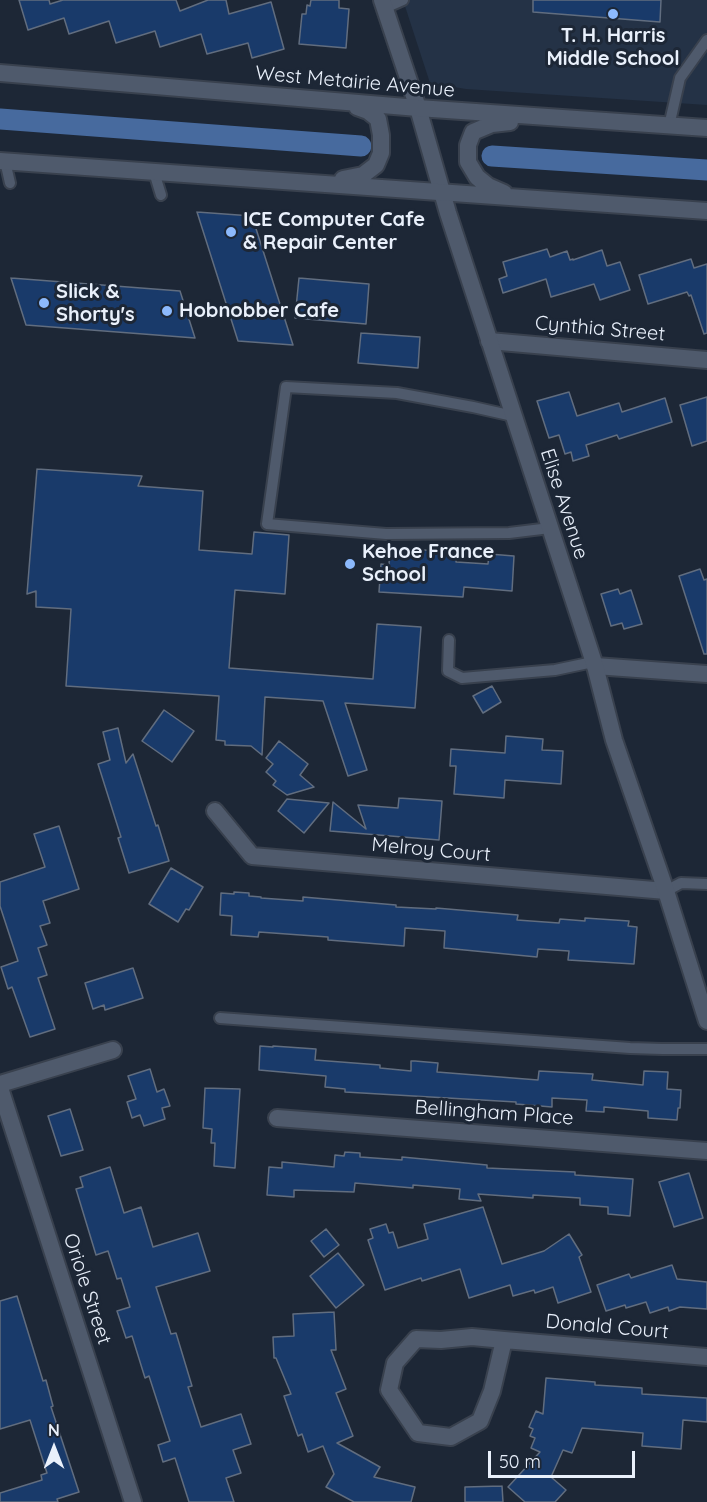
<!DOCTYPE html>
<style>
body{margin:0}
#map{position:relative;width:707px;height:1502px;overflow:hidden;background:#1d2736;font-family:Quicksand,sans-serif}
canvas{display:block}
.north{position:absolute;left:24px;top:1418px;width:60px;height:60px;-webkit-text-stroke:4px #1d2736;paint-order:stroke;rotate:0deg;font-size:16px;font-weight:700;line-height:24px;text-align:center;color:#e9f0fb}
.north::after{content:'';display:block;margin:auto;width:21px;height:27px;background:#e9f0fb;clip-path:polygon(50% 0,100% 100%,50% 72%,0 100%)}
.scale{position:absolute;left:488px;top:1451px;width:147px;height:27px;box-sizing:border-box;border:3px solid #e9f0fb;border-top:0;padding-left:8px;font-size:18px;line-height:21px;white-space:nowrap;color:#e9f0fb;-webkit-text-stroke:4px #1d2736;paint-order:stroke}
</style>
<div id="map">
<canvas width="707" height="1502"></canvas>
<div class="north">N</div>
<div class="scale">50 m</div>
</div>
<script>
const context = document.querySelector('canvas').getContext('2d');
context.lineJoin = 'round';
function paint(path, color) { context.fillStyle = color; context.fill(path, 'evenodd'); }
const toPath = rows => new Path2D(rows.map(r => 'M' + r).join(''));
function stroke(path, color, width, dash) { context.strokeStyle = color; context.lineWidth = width; context.lineCap = dash ? 'butt' : 'round'; context.setLineDash(dash || []); context.stroke(path); }
function drawText(font, color, halo, rows, align = 'center') {
  context.font = font + ' Quicksand,sans-serif'; context.lineWidth = 6; context.setLineDash([]); context.textBaseline = 'middle'; context.strokeStyle = halo; context.fillStyle = color; for (const [text, x, y, turn = 0] of rows) {
    context.save(); context.translate(x, y); context.rotate((+turn || 0) * Math.PI / 180); context.textAlign = isNaN(turn) ? turn : align; if (halo) context.strokeText(text, 0, 0); context.fillText(text, 0, 0); context.restore();
  }
}
const built = toPath([
 [403,0,707,0,707,105,466,89,430,83]
]);
const canal = toPath([
 [0,119,361,146],
 [492,156,707,170]
]);
const building = toPath([
 [19,0,49,0,50,4,63,0,176,0,180,11,208,0,226,0,229,14,271,2,284,49,252,58,248,43,207,54,201,34,160,47,155,31,116,43,109,21,69,34,64,18,28,30,19,0],
 [311,0,339,0,339,8,349,9,346,48,299,44,302,14,306,14,307,5,310,6,311,0],
 [533,0,661,0,660,22,533,12,533,0],
 [197,212,252,216,293,345,238,341,197,212],
 [547,249,550,257,567,251,570,260,573,259,573,260,602,250,607,266,620,262,630,290,600,300,594,284,551,297,546,279,503,293,499,279,507,276,503,262,547,249],
 [691,259,694,268,707,264,707,333,704,334,691,295,689,296,687,292,648,304,639,275,691,259],
 [11,278,180,291,195,338,26,325,11,278],
 [299,278,369,284,366,324,295,318,299,278],
 [361,333,420,337,418,368,358,363,361,333],
 [569,392,577,416,619,403,622,412,665,398,672,422,619,439,617,435,586,445,589,456,573,461,571,452,565,454,559,435,549,438,537,401,569,392],
 [707,397,707,441,692,446,680,405,707,397],
 [37,469,142,476,138,486,203,491,199,550,252,554,254,532,289,535,285,594,235,590,229,668,373,679,377,624,421,627,415,708,345,703,367,770,348,776,323,701,265,697,262,755,251,746,225,745,225,741,216,740,219,696,66,686,71,609,36,607,36,591,27,594,37,469],
 [390,548,457,552,456,562,488,564,489,554,514,556,512,591,464,587,463,597,379,592,381,564,389,565,390,548],
 [700,569,704,580,707,579,707,654,704,654,679,576,700,569],
 [618,589,620,594,631,590,642,624,624,629,622,623,611,626,601,594,618,589],
 [492,686,501,702,483,713,473,696,492,686],
 [164,710,194,731,172,762,142,741,164,710],
 [118,728,126,763,133,754,156,826,158,825,169,861,129,873,118,838,121,837,98,764,110,760,103,732,118,728],
 [506,736,543,739,542,750,563,751,561,784,505,780,504,798,454,794,456,766,450,766,451,749,505,753,506,736],
 [279,741,308,764,300,775,314,787,287,795,273,785,276,781,266,772,273,764,266,758,279,741],
 [399,798,442,801,439,840,330,831,333,802,366,829,358,805,398,808,399,798],
 [287,799,329,803,304,833,278,811,287,799],
 [59,826,79,889,43,901,50,923,40,926,47,945,38,948,47,975,38,978,55,1029,30,1037,12,987,8,989,1,967,18,961,0,906,0,882,45,867,34,834,59,826],
 [171,868,203,887,189,910,186,909,178,922,149,904,171,868],
 [234,892,249,893,249,896,261,897,261,898,303,901,303,897,396,905,396,907,436,909,436,908,518,915,517,920,559,923,560,919,585,921,585,918,629,921,628,926,637,927,634,964,568,960,569,951,538,949,537,957,444,948,445,931,405,928,404,946,328,940,328,937,259,932,258,937,231,935,232,916,220,915,221,893,234,894,234,892],
 [133,968,143,998,105,1010,104,1005,93,1009,85,983,133,968],
 [260,1046,273,1047,273,1046,316,1049,315,1060,380,1065,380,1068,411,1071,411,1061,415,1061,438,1063,437,1072,538,1080,539,1071,593,1074,592,1080,643,1085,644,1071,668,1072,667,1089,681,1090,680,1108,678,1108,677,1120,648,1118,648,1111,604,1107,604,1112,586,1111,587,1100,552,1098,552,1107,516,1104,516,1102,345,1092,345,1089,325,1087,326,1076,259,1070,260,1046],
 [150,1069,157,1092,164,1089,170,1106,162,1108,165,1119,144,1126,140,1115,132,1118,127,1102,136,1099,128,1076,150,1069],
 [205,1088,240,1089,235,1168,214,1166,215,1143,211,1143,212,1129,203,1128,205,1088],
 [70,1109,83,1150,61,1156,48,1116,70,1109],
 [345,1152,360,1153,360,1157,402,1160,402,1157,487,1165,487,1168,575,1172,575,1175,633,1179,630,1216,608,1214,608,1207,580,1205,580,1198,533,1195,533,1198,478,1194,481,1201,459,1199,460,1189,413,1185,413,1188,355,1183,354,1192,294,1190,294,1197,267,1195,269,1167,282,1168,282,1162,334,1167,335,1155,344,1156,345,1152],
 [110,1167,124,1213,141,1207,153,1247,198,1233,210,1271,156,1287,171,1334,176,1333,192,1386,188,1387,201,1427,241,1414,251,1444,233,1450,241,1473,226,1478,234,1502,189,1502,175,1458,163,1462,158,1445,170,1441,149,1376,145,1378,132,1336,126,1338,117,1311,130,1307,121,1278,117,1279,108,1251,96,1255,76,1189,83,1187,80,1177,110,1167],
 [689,1173,703,1218,674,1227,659,1182,689,1173],
 [483,1207,502,1264,544,1251,569,1234,582,1255,579,1257,591,1292,558,1303,553,1287,535,1293,534,1290,513,1296,510,1285,469,1298,460,1269,422,1281,421,1278,385,1290,368,1240,373,1238,370,1229,386,1224,389,1233,393,1232,398,1248,428,1239,424,1224,483,1207],
 [326,1229,339,1245,324,1257,311,1241,326,1229],
 [338,1253,364,1285,336,1308,310,1276,338,1253],
 [672,1265,677,1279,707,1282,707,1309,680,1307,669,1311,668,1307,650,1313,646,1302,626,1308,625,1305,606,1311,597,1285,629,1274,631,1278,672,1265],
 [17,1296,43,1381,46,1380,53,1406,51,1407,79,1492,57,1499,58,1502,0,1502,0,1493,42,1480,41,1475,47,1473,30,1420,0,1429,0,1301,17,1296],
 [334,1312,336,1350,331,1350,346,1389,336,1393,353,1436,337,1443,380,1467,374,1477,415,1487,411,1502,354,1502,326,1487,334,1474,323,1446,308,1452,302,1434,298,1436,284,1396,291,1394,276,1358,274,1358,273,1337,294,1336,293,1314,334,1312],
 [546,1378,595,1382,595,1385,642,1388,642,1394,707,1398,707,1422,683,1420,681,1449,642,1446,643,1433,582,1428,572,1453,563,1450,551,1477,566,1490,555,1502,525,1502,508,1487,540,1452,531,1448,535,1438,530,1436,533,1429,529,1427,536,1411,543,1414,546,1378],
 [502,1486,503,1502,465,1502,465,1487,502,1486]
]);
const service = toPath([
 [385,8,403,0],
 [669,126,680,78,707,40],
 [5,161,10,183],
 [154,172,161,195],
 [513,416,473,407,397,393,286,387,267,524,386,534,509,533,550,528],
 [449,640,448,671,462,678,555,670,593,662],
 [666,891,681,883,707,884],
 [220,1018,630,1048,662,1049,707,1049]
]);
const minor = toPath([
 [489,341,707,360],
 [595,666,707,674],
 [215,811,252,856,666,891],
 [0,1084,113,1050],
 [0,1088,133,1502],
 [277,1118,707,1151],
 [504,1340,492,1391,480,1421,451,1437,418,1433,389,1390,395,1363,416,1339,441,1340,472,1337,504,1340,707,1357]
]);
const tertiary = toPath([
 [382,0,418,108,448,213,595,666,614,740,666,891,707,1021]
]);
const secondary = toPath([
 [0,73,418,108,707,128],
 [0,161,707,211],
 [343,179,363,175,376,165,381,153,381,135,378,119,368,111,357,107],
 [504,193,488,186,477,177,468,162,468,145,473,132,492,124,510,122]
]);
const markers = [
 [613,14,6,"#8cb9fc"],
 [231,232,6,"#8cb9fc"],
 [44,303,6,"#8cb9fc"],
 [167,311,6,"#8cb9fc"],
 [350,564,6,"#8cb9fc"]
];
const poiNames = [
 ["T. H. Harris",613,36,"center"],
 ["Middle School",613,59,"center"],
 ["ICE Computer Cafe",243,220],
 ["& Repair Center",243,243],
 ["Slick &",56,292],
 ["Shorty's",56,315],
 ["Hobnobber Cafe",179,311],
 ["Kehoe France",362,552],
 ["School",362,575]
];
const streetNames = [
 ["West Metairie Avenue",355,82,5],
 ["Cynthia Street",600,329,5],
 ["Elise Avenue",564,504,72],
 ["Melroy Court",431,850,5],
 ["Bellingham Place",494,1113,4],
 ["Oriole Street",87,1289,72],
 ["Donald Court",607,1327,5]
];
paint(built, '#243246');
stroke(canal, '#476a9e', 21);
paint(building, '#193a6a');
stroke(building, '#616d7f', 1.5);
stroke(service, '#39414e', 14);
stroke(minor, '#39414e', 20);
stroke(tertiary, '#39414e', 20);
stroke(secondary, '#39414e', 20);
stroke(service, '#4f5a6c', 10);
stroke(minor, '#4f5a6c', 16);
stroke(tertiary, '#4f5a6c', 16);
stroke(secondary, '#4f5a6c', 16);
for (const [x, y, r, color] of markers) { const dot = new Path2D(); dot.arc(x, y, r, 0, 2 * Math.PI); context.fillStyle = color; context.fill(dot); stroke(dot, '#1d2736', 2); }
drawText('bold 20px', '#e9f0fb', '#1d2736', poiNames, 'left');
drawText('20px', '#e9f0fb', '#1d2736', streetNames);
</script>
